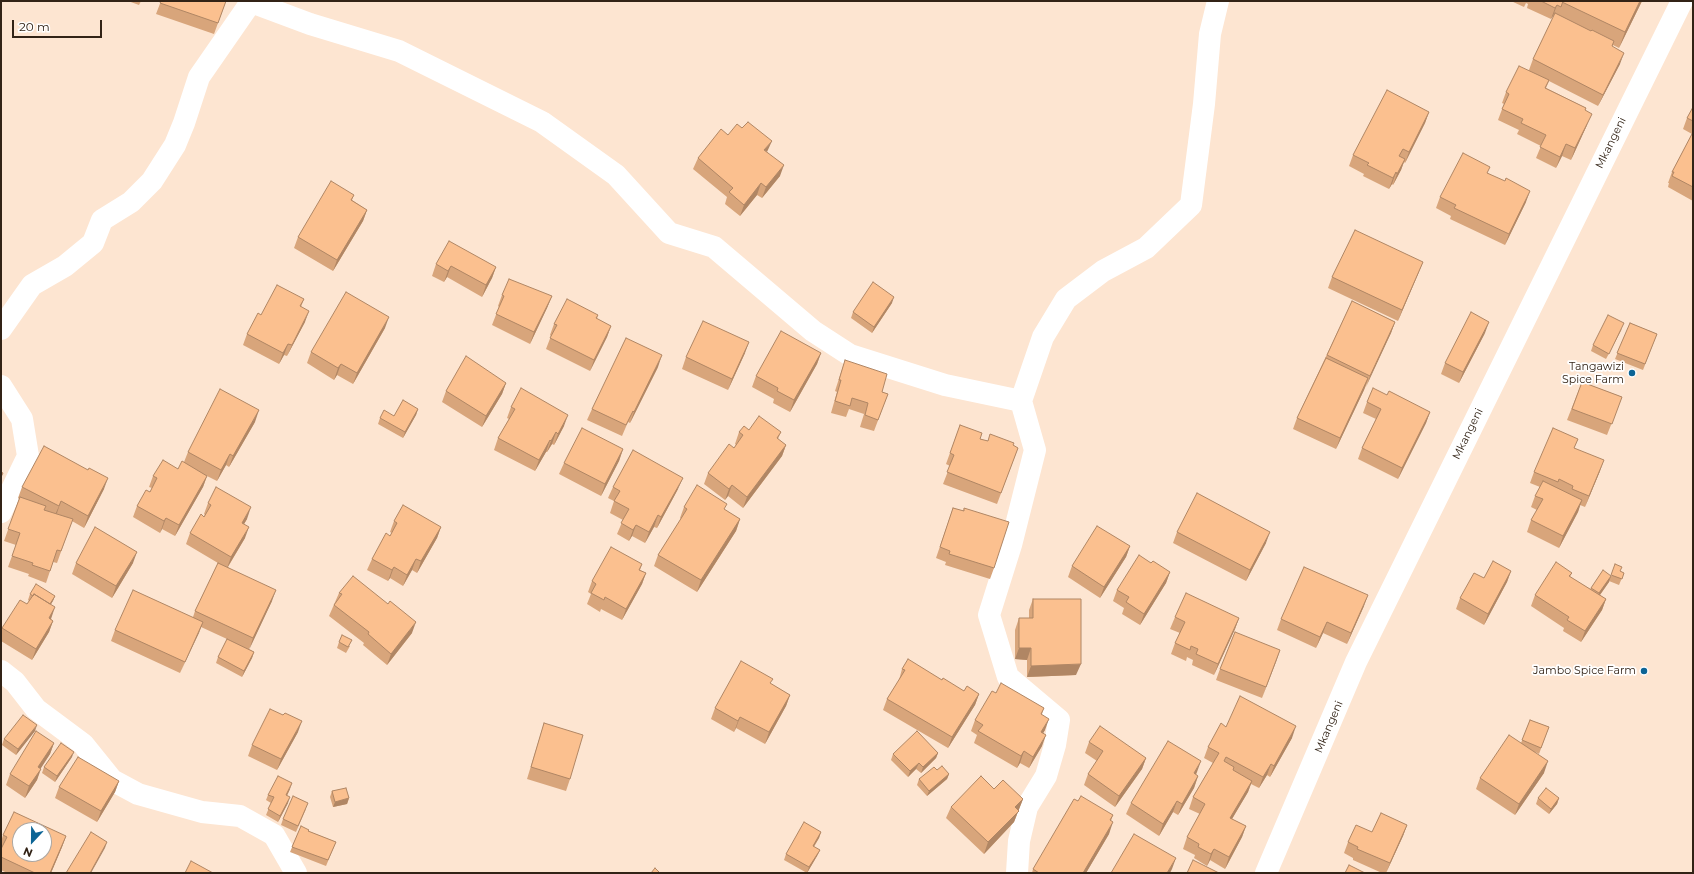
<!DOCTYPE html>
<style>
body{margin:0}
#map{position:relative;width:1694px;height:874px;overflow:hidden;background:#fde5d1;font-family:Montserrat,sans-serif}
canvas{display:block}
.frame{position:absolute;inset:0;border:2px solid #322316;pointer-events:none}
.north{position:absolute;left:12px;top:822px;width:40px;height:40px;box-sizing:border-box;background:#fff;border:1px solid #ada7a2;border-radius:50%;rotate:202deg;font-size:11px;font-weight:700;line-height:16px;text-align:center;color:#322316}
.north::after{content:'';display:block;margin:auto;width:14px;height:18px;background:#0c6495;clip-path:polygon(50% 0,100% 100%,50% 72%,0 100%)}
.scale{position:absolute;left:12px;top:20px;width:90px;height:18px;box-sizing:border-box;border:2px solid #322316;border-top:0;padding-left:5px;font-size:12px;line-height:14px;white-space:nowrap;color:#322316;-webkit-text-stroke:3px #fff;paint-order:stroke}
</style>
<div id="map">
<canvas width="1694" height="874"></canvas>
<div class="frame"></div>
<div class="north">N</div>
<div class="scale">20 m</div>
</div>
<script>
const context = document.querySelector('canvas').getContext('2d');
context.lineJoin = 'round';
const toPath = rows => new Path2D(rows.map(r => 'M' + r).join(''));
function stroke(path, color, width, dash) { context.strokeStyle = color; context.lineWidth = width; context.lineCap = dash ? 'butt' : 'round'; context.setLineDash(dash || []); context.stroke(path); }
function paint(path, color) { context.fillStyle = color; context.fill(path, 'evenodd'); }
function drawText(font, color, halo, rows, align = 'center') {
  context.font = font + ' Montserrat,sans-serif'; context.lineWidth = 3.5; context.setLineDash([]); context.textBaseline = 'middle'; context.strokeStyle = halo; context.fillStyle = color; for (const [text, x, y, turn = 0] of rows) {
    context.save(); context.translate(x, y); context.rotate((+turn || 0) * Math.PI / 180); context.textAlign = isNaN(turn) ? turn : align; if (halo) context.strokeText(text, 0, 0); context.fillText(text, 0, 0); context.restore();
  }
}
const street = toPath([
 [251,1,251,2,310,24,399,51,542,122,616,175,669,233,714,247,813,331,850,355,945,385,1021,401],
 [1,329,32,285,65,266,93,243,102,220,131,202,152,181,175,145,184,123,199,77,251,2],
 [1,386,22,419,28,456,1,512],
 [1,671,15,682,36,709,83,744,112,780,138,794,202,812,240,816,274,835,296,873],
 [1017,873,1019,841,1027,807,1046,776,1055,745,1059,720,1008,677,989,615,1011,545,1035,450,1021,401,1043,337,1066,299,1103,271,1146,248,1191,205,1204,104,1210,34,1218,1]
]);
const secondary = toPath([
 [1266,873,1356,662,1682,1]
]);
const wall = toPath([
 [128,1,141,1,139,5],
 [161,1,226,1,214,34,156,14],
 [1511,1,1642,1,1619,48,1613,45,1612,47,1620,64,1598,106,1549,81,1546,88,1586,108,1585,111,1587,125,1571,160,1562,156,1556,168,1536,158,1541,146,1517,134,1519,130,1498,120,1504,104,1502,103,1506,92,1529,70,1533,59,1554,17,1553,16,1551,19,1527,8,1528,4,1526,3,1524,7],
 [1693,107,1693,201,1668,187,1669,183,1668,183,1672,172,1692,134,1683,129,1687,118],
 [1429,112,1425,123,1405,163,1404,162,1401,170,1393,185,1392,184,1389,189,1363,176,1364,174,1349,166,1353,155],
 [728,135,767,152,780,176,762,198,757,195,740,216,725,204,727,197,693,169,698,158],
 [1488,173,1526,202,1505,245,1450,219,1451,216,1436,208,1440,197],
 [354,195,352,200,367,210,363,221,333,271,294,248,298,237],
 [1423,262,1418,274,1398,321,1328,288,1332,277],
 [436,264,496,267,492,278,482,297,447,277,444,282,432,276],
 [502,295,552,296,547,308,530,344,492,325,499,307,498,306],
 [304,299,301,307,305,322,287,356,284,355,279,364,243,345,247,334,261,315],
 [1352,301,1395,322,1391,333,1336,449,1293,429,1297,418],
 [892,303,872,333,851,318,853,312],
 [598,315,597,319,611,326,607,337,590,371,546,349,551,336,550,335,554,324],
 [1630,323,1657,334,1643,370,1615,359],
 [385,328,353,384,337,375,334,380,307,363,311,352],
 [1622,329,1606,359,1591,351,1593,345],
 [1485,333,1459,383,1441,374,1445,363],
 [745,353,728,390,682,369,686,357],
 [821,353,817,364,790,412,773,403,774,399,752,387,756,376],
 [845,360,882,392,888,394,874,431,860,427,864,414,849,409,846,417,831,413,837,392,835,391],
 [658,367,630,423,628,422,622,436,587,420,592,409],
 [1582,382,1622,397,1607,435,1567,420],
 [506,383,502,394,482,427,442,402,446,391],
 [1387,395,1430,412,1426,423,1398,479,1358,459,1362,448,1376,419,1363,413,1367,402],
 [511,407,564,426,554,445,552,444,547,452,546,452,535,471,494,450,498,438,509,419,507,418],
 [418,409,416,415,403,438,378,424,380,418,394,416],
 [255,422,229,467,226,465,217,481,207,476,203,487,175,536,162,529,160,533,133,517,137,506,150,492,152,488,149,487,153,476,178,469,184,462,188,452],
 [960,425,980,439,988,441,1013,445,1018,448,997,504,943,484,950,466,946,464],
 [749,430,781,432,778,439,786,445,782,456,743,508,728,496,725,500,704,484,708,473,734,448,736,445,735,444,739,432],
 [1578,439,1574,448,1600,471,1585,507,1580,505,1578,512,1559,548,1527,532,1531,520,1537,510,1531,507,1535,496,1540,487,1530,483,1534,472],
 [623,449,619,461,601,496,559,474,564,463],
 [22,487,104,489,84,528,72,521,57,563,53,562,46,583,28,576,29,574,8,567,16,545,4,541,19,499,18,498],
 [613,487,678,489,657,528,654,527,645,543,632,536,629,541,617,534,623,520,610,513,614,501,608,498],
 [208,503,247,519,244,524,245,538,228,567,272,601,249,649,254,652,252,658,242,677,216,663,218,657,227,639,201,627,180,673,111,641,115,630,193,617,195,611,218,563,186,544,190,533,205,515,204,514],
 [684,507,725,510,740,519,736,531,697,592,654,566,658,555,681,519,680,518],
 [953,508,963,511,964,508,994,568,990,579,945,565,946,562,936,558],
 [394,521,441,527,437,538,417,573,412,570,403,586,390,578,388,581,367,570,372,559,392,533,390,532],
 [1177,532,1266,543,1246,581,1173,543],
 [1130,546,1126,557,1100,598,1068,577,1072,566],
 [76,563,133,563,112,598,72,574],
 [1151,563,1170,572,1166,583,1140,625,1122,614,1124,608,1113,601,1117,590],
 [642,564,640,570,646,573,642,584,622,620,601,609,600,612,587,604,591,594,588,592,592,581],
 [1511,571,1507,582,1484,625,1456,609,1460,598,1484,578],
 [1620,571,1624,573,1619,585,1609,581,1610,578,1609,582,1600,595,1606,599,1602,610,1581,642,1563,631,1564,628,1531,606,1535,595,1572,573,1570,577,1590,589,1591,588],
 [339,593,412,633,387,665,363,645,364,643,329,616],
 [30,594,55,596,51,604,51,619,53,621,49,632,32,660,1,641,1,630,2,628,27,604,29,601,28,600],
 [1033,599,1076,675,1027,677,1027,660,1015,659,1015,630,1019,618,1029,618,1029,610],
 [1364,606,1347,644,1323,633,1316,648,1277,630,1281,619],
 [1175,617,1239,618,1235,629,1214,675,1192,665,1193,660,1187,657,1186,661,1171,654,1175,643,1180,633,1170,629],
 [339,642,350,646,346,653,337,648],
 [1280,650,1262,698,1216,680,1220,669],
 [902,669,942,680,964,691,979,694,975,705,948,748,883,710,887,699,899,680],
 [771,684,790,695,786,706,765,744,736,728,734,732,711,719,715,708],
 [996,693,1044,708,1042,714,1045,730,1043,733,1042,746,1029,768,1020,763,1017,768,974,743,977,735,971,731,975,720],
 [1530,720,1549,727,1539,754,1535,752,1544,773,1515,815,1476,789,1480,778,1521,743],
 [544,723,570,779,566,791,527,779],
 [1226,727,1292,738,1270,777,1267,775,1259,788,1251,784,1248,792,1232,819,1246,826,1242,837,1225,869,1210,860,1207,866,1194,858,1195,855,1183,849,1187,837,1200,814,1189,809,1193,797,1213,763,1204,758,1208,747],
 [35,731,16,755,2,745,4,739],
 [298,732,277,770,248,756,252,745],
 [1089,742,1146,758,1142,769,1115,807,1084,785,1088,774,1097,761,1085,753],
 [54,743,50,754,40,769,37,780,25,798,6,785,10,774],
 [938,753,936,758,921,773,916,769,908,777,891,760,893,754],
 [72,757,55,782,42,773,44,767],
 [937,770,949,774,947,779,927,796,917,785,919,779],
 [1197,772,1196,775,1198,776,1194,788,1178,815,1173,812,1159,836,1126,814,1131,803],
 [119,781,115,792,97,822,55,798,59,787],
 [290,789,287,796,288,803,278,822,266,815,271,803,266,800,268,795],
 [994,789,1023,799,1014,822,984,854,946,818,951,807],
 [332,791,349,798,347,804,333,807,330,797],
 [1538,798,1559,798,1557,804,1549,814,1536,804],
 [1078,801,1113,815,1111,821,1109,834,1086,873,1032,873,1033,869],
 [306,809,296,832,281,825,283,819],
 [1407,825,1403,836,1386,873,1382,873,1353,860,1353,858,1344,853,1348,842,1372,832],
 [301,826,308,831,336,842,326,866,290,852],
 [821,832,819,838,814,847,820,850,817,856,807,873,784,860,786,854],
 [3,835,66,836,62,847,51,873,7,873,1,870,2,848,1,842]
]);
const shadedWall = toPath([
 [1640,1,1642,1,1619,48,1625,32],
 [1557,5,1553,16,1551,19,1555,8],
 [1624,53,1620,64,1598,106,1603,95],
 [1429,112,1425,123,1405,163,1409,152],
 [1592,114,1587,125,1571,160,1575,148],
 [772,141,767,152,764,150],
 [1566,144,1562,156,1556,168,1560,157],
 [1405,159,1401,170,1393,185,1397,174],
 [784,165,780,176,762,198,766,187],
 [1396,172,1392,184,1389,189,1393,178],
 [761,183,757,195,740,216,744,205],
 [1530,191,1526,202,1505,245,1509,234],
 [367,210,363,221,333,271,337,260],
 [1423,262,1418,274,1398,321,1402,310],
 [451,266,447,277,444,282,448,271],
 [496,267,492,278,482,297,486,285],
 [552,296,547,308,530,344,534,332],
 [894,297,892,303,872,333,874,327],
 [309,311,305,322,287,356,292,345],
 [389,317,385,328,353,384,357,373],
 [1395,322,1391,333,1366,387,1370,376],
 [1489,322,1485,333,1459,383,1463,372],
 [611,326,607,337,590,371,594,360],
 [749,342,745,353,728,390,732,379],
 [288,344,284,355,279,364,283,353],
 [821,353,817,364,790,412,794,400],
 [662,355,658,367,630,423,634,412],
 [341,364,337,375,334,380,338,368],
 [1368,378,1364,390,1336,449,1340,438],
 [506,383,502,394,482,427,486,416],
 [418,409,416,415,403,438,405,432],
 [259,410,255,422,229,467,233,456],
 [1430,412,1426,423,1398,479,1402,468],
 [568,415,564,426,554,445,558,434],
 [556,432,552,444,547,452,551,441],
 [550,440,546,452,535,471,539,460],
 [786,445,782,456,743,508,747,497],
 [623,449,619,461,601,496,605,484],
 [230,454,226,465,217,481,221,470],
 [1604,460,1600,471,1585,507,1589,496],
 [207,476,203,487,175,536,179,525],
 [108,478,104,489,84,528,88,516],
 [683,478,678,489,657,528,661,517],
 [732,485,728,496,725,500,729,489],
 [1582,500,1578,512,1559,548,1563,536],
 [61,501,57,513,54,517,59,506],
 [251,507,247,519,238,534,242,523],
 [658,515,654,527,645,543,649,532],
 [166,518,162,529,160,533,164,521],
 [740,519,736,531,697,592,701,580],
 [636,525,632,536,629,541,633,530],
 [249,527,245,538,227,568,231,557],
 [441,527,437,538,417,573,421,561],
 [1270,532,1266,543,1246,581,1250,570],
 [1130,546,1126,557,1100,598,1104,587],
 [137,552,133,563,112,598,116,586],
 [416,559,412,570,403,586,407,575],
 [394,567,390,578,388,581,392,570],
 [1511,571,1507,582,1484,625,1488,614],
 [1170,572,1166,583,1140,625,1144,614],
 [646,573,642,584,622,620,626,609],
 [1611,576,1609,582,1597,599,1599,593],
 [276,590,272,601,249,650,253,638],
 [1368,595,1364,606,1347,644,1351,633],
 [55,596,53,601,46,612,48,606],
 [1606,599,1602,610,1581,642,1585,631],
 [55,607,51,619,45,629,49,618],
 [1239,618,1235,629,1214,675,1218,664],
 [53,621,49,632,32,660,36,649],
 [203,622,199,633,180,673,185,662],
 [416,622,412,633,387,665,391,654],
 [1327,622,1323,633,1316,648,1320,637],
 [1019,648,1031,648,1027,660,1015,659],
 [1280,650,1276,662,1262,698,1266,687],
 [254,652,252,658,242,677,244,671],
 [1081,664,1076,675,1027,677,1031,666],
 [979,694,975,705,948,748,952,737],
 [790,695,786,706,765,744,769,732],
 [740,717,736,728,734,732,738,721],
 [1049,719,1045,730,1037,743,1041,732],
 [302,721,298,732,277,770,281,759],
 [37,725,35,731,16,755,18,749],
 [1296,726,1292,738,1270,777,1274,766],
 [1046,735,1042,746,1029,768,1033,757],
 [54,743,50,754,34,779,38,767],
 [1024,751,1020,763,1017,768,1021,756],
 [74,752,72,757,55,782,57,776],
 [938,753,936,758,921,773,923,767],
 [1146,758,1142,769,1115,807,1119,796],
 [1201,761,1197,772,1189,785,1194,773],
 [1548,761,1544,773,1515,815,1519,804],
 [919,763,916,769,908,777,910,771],
 [1271,764,1267,775,1259,788,1263,777],
 [41,769,37,780,25,798,29,786],
 [949,774,947,779,927,796,929,791],
 [1198,776,1194,788,1178,815,1182,804],
 [119,781,115,792,97,822,101,811],
 [1252,781,1248,792,1226,829,1230,818],
 [292,783,290,789,284,801,286,795],
 [290,797,288,803,278,822,280,816],
 [349,798,347,804,333,807,335,802],
 [1559,798,1557,804,1549,814,1551,809],
 [1023,799,1014,822,984,854,988,842,1015,807],
 [1177,801,1173,812,1159,836,1163,824],
 [1113,822,1109,834,1086,873,1083,873],
 [1407,825,1403,836,1386,873,1390,863],
 [1246,826,1242,837,1225,869,1229,857],
 [821,832,819,838,810,852,813,846],
 [66,836,62,847,51,873,50,873],
 [107,842,105,848,91,873,90,873],
 [1214,849,1210,860,1207,866,1211,854],
 [820,850,817,856,807,873,809,867],
 [1176,858,1172,869,1170,873,1167,873]
]);
const building = toPath([
 [161,1,226,1,218,23,160,3,161,1],
 [1541,1,1563,1,1561,7,1557,5,1555,8,1541,1],
 [1563,1,1640,1,1625,32,1562,2,1563,1],
 [1555,13,1591,31,1592,30,1614,41,1612,46,1624,53,1603,95,1533,59,1555,13],
 [1519,66,1549,80,1545,88,1586,108,1585,110,1592,114,1575,148,1566,144,1560,157,1540,147,1546,135,1521,123,1523,119,1502,109,1509,94,1506,92,1519,66],
 [1387,90,1429,112,1409,152,1403,149,1399,156,1405,159,1397,174,1396,172,1393,178,1367,165,1369,163,1353,155,1387,90],
 [1693,107,1693,121,1687,118,1693,107],
 [748,122,772,141,764,150,784,165,766,187,761,183,744,205,729,192,733,188,698,158,721,129,728,135,737,124,742,128,748,122],
 [1693,132,1693,187,1672,176,1674,172,1672,172,1693,132],
 [1463,153,1490,167,1487,173,1505,181,1506,178,1530,191,1509,234,1454,208,1456,205,1440,197,1463,153],
 [331,181,354,195,351,200,367,210,337,260,298,237,331,181],
 [1355,230,1423,262,1402,310,1332,277,1355,230],
 [449,241,496,267,486,285,451,266,448,271,436,264,449,241],
 [509,279,552,296,534,332,496,314,504,296,502,295,509,279],
 [873,282,894,297,874,327,853,312,873,282],
 [277,285,304,299,300,306,309,311,292,345,288,344,283,353,247,334,258,313,261,315,277,285],
 [346,292,389,317,357,373,341,364,338,368,311,352,346,292],
 [567,299,598,315,596,318,611,326,594,360,550,338,557,325,554,324,567,299],
 [1352,301,1395,322,1370,376,1327,355,1352,301],
 [1471,312,1489,322,1463,372,1445,363,1471,312],
 [1608,315,1624,323,1609,354,1593,345,1608,315],
 [703,321,749,342,732,379,686,357,703,321],
 [1630,323,1657,334,1645,364,1617,353,1630,323],
 [781,331,821,353,794,400,777,391,778,388,756,376,781,331],
 [626,338,662,355,634,412,633,411,626,425,592,409,626,338],
 [466,356,506,383,486,416,446,391,466,356],
 [1326,358,1368,378,1340,438,1297,418,1326,358],
 [845,360,887,374,882,392,888,394,878,420,865,415,868,403,852,398,850,406,835,401,841,380,839,380,845,360],
 [1582,382,1622,397,1612,424,1572,409,1582,382],
 [521,388,568,415,558,434,556,432,551,441,550,440,539,460,498,438,515,409,511,407,521,388],
 [1373,388,1387,395,1389,391,1430,412,1402,468,1362,448,1381,409,1367,402,1373,388],
 [220,389,259,410,233,456,230,454,221,470,188,452,220,389],
 [403,400,418,409,405,432,380,418,384,410,394,416,403,400],
 [759,416,781,432,777,438,786,445,747,497,732,485,729,489,708,473,729,444,734,448,743,435,739,432,744,426,749,430,759,416],
 [960,425,982,433,980,439,988,441,990,434,1014,443,1013,445,1018,448,1001,493,947,472,954,455,950,453,960,425],
 [582,428,623,449,605,484,564,463,582,428],
 [1553,428,1578,439,1574,448,1604,460,1589,496,1572,489,1573,486,1559,479,1558,482,1534,472,1553,428],
 [44,446,88,470,89,468,108,478,88,516,61,501,59,506,22,487,44,446],
 [633,450,683,478,661,517,658,515,649,532,636,525,633,530,621,523,629,509,614,501,620,491,613,487,633,450],
 [163,460,178,469,182,461,207,476,179,525,166,518,164,521,137,506,146,490,150,492,157,478,153,476,163,460],
 [1,472,3,473,1,477,1,472],
 [1543,481,1582,500,1563,536,1531,520,1543,499,1535,496,1543,481],
 [697,485,727,504,724,509,740,519,701,580,658,555,687,509,684,507,697,485],
 [216,487,251,507,242,523,249,527,231,557,190,533,201,514,204,517,211,505,208,503,216,487],
 [1197,493,1270,532,1250,570,1177,532,1197,493],
 [20,497,46,506,44,510,73,519,61,551,57,550,50,571,32,565,33,563,12,556,20,533,8,529,20,497],
 [403,505,441,527,421,561,416,559,407,575,394,567,392,570,372,559,386,533,390,536,397,523,394,521,403,505],
 [953,508,964,511,964,508,1009,522,994,568,949,554,950,551,940,547,953,508],
 [1097,526,1130,546,1104,587,1072,566,1097,526],
 [95,527,137,552,116,586,76,563,95,527],
 [611,547,642,564,639,570,646,573,626,609,605,597,604,600,591,593,596,584,592,581,611,547],
 [1139,555,1151,563,1153,561,1170,572,1144,614,1126,602,1129,597,1117,590,1139,555],
 [1493,561,1511,571,1488,614,1460,598,1474,573,1484,578,1493,561],
 [1556,562,1572,573,1569,576,1606,599,1585,631,1567,620,1569,617,1535,595,1556,562],
 [218,563,276,590,253,638,195,611,218,563],
 [1615,564,1622,567,1620,571,1624,573,1622,579,1611,575,1615,564],
 [1304,567,1368,595,1351,633,1327,622,1320,637,1281,619,1304,567],
 [1603,570,1611,576,1599,593,1591,588,1603,570],
 [353,576,388,604,390,601,416,622,391,654,368,634,369,632,334,605,342,594,339,593,353,576],
 [36,584,55,596,50,604,34,594,33,596,30,594,36,584],
 [133,590,203,622,185,662,115,630,133,590],
 [1186,593,1239,618,1218,664,1196,654,1198,649,1191,646,1190,650,1175,643,1185,622,1175,617,1186,593],
 [34,594,55,607,49,618,53,621,36,649,2,628,20,600,27,604,34,594],
 [1033,599,1081,599,1081,664,1031,666,1031,648,1019,648,1019,618,1033,618,1033,599],
 [1235,632,1280,650,1266,687,1220,669,1235,632],
 [342,635,352,640,348,647,339,642,342,635],
 [227,639,254,652,244,671,218,657,227,639],
 [908,659,942,680,943,678,964,691,967,686,979,694,952,737,887,699,905,670,902,669,908,659],
 [741,661,773,679,770,683,790,695,769,732,740,717,738,721,715,708,741,661],
 [1001,683,1044,708,1041,714,1049,719,1041,732,1046,735,1033,757,1024,751,1021,756,978,731,983,725,975,720,992,691,996,693,1001,683],
 [1240,696,1296,726,1274,766,1271,764,1263,777,1226,757,1224,761,1234,767,1233,770,1252,781,1230,818,1246,826,1229,857,1214,849,1211,854,1198,847,1199,844,1187,837,1205,804,1193,797,1219,753,1208,747,1221,723,1226,727,1240,696],
 [270,709,283,715,285,713,302,721,281,759,252,745,270,709],
 [23,715,37,725,18,749,4,739,23,715],
 [1530,720,1549,727,1541,748,1522,740,1530,720],
 [544,723,583,735,570,779,531,767,544,723],
 [1100,726,1146,758,1119,796,1088,774,1103,751,1089,742,1100,726],
 [36,731,54,743,38,767,41,769,29,786,10,774,36,731],
 [917,731,938,753,923,767,919,763,910,771,893,754,917,731],
 [1509,735,1548,761,1519,804,1480,778,1509,735],
 [1168,741,1201,761,1194,773,1198,776,1182,804,1177,801,1163,824,1131,803,1168,741],
 [61,743,74,752,57,776,44,767,61,743],
 [78,757,119,781,101,811,59,787,78,757],
 [942,766,949,774,929,791,919,779,934,767,937,770,942,766],
 [278,776,292,783,286,795,290,797,280,816,268,809,274,797,268,795,278,776],
 [981,776,994,789,1003,780,1023,799,1015,807,1019,811,988,842,951,807,981,776],
 [346,788,349,798,335,802,332,791,346,788],
 [1546,788,1559,798,1551,809,1538,798,1546,788],
 [293,796,308,803,298,826,283,819,293,796],
 [1081,796,1113,815,1110,820,1113,822,1083,873,1039,873,1033,869,1074,799,1078,801,1081,796],
 [14,812,66,836,50,873,35,873,1,857,1,849,7,837,3,835,14,812],
 [20,830,44,830,44,854,20,854,20,830],
 [1381,813,1407,825,1390,863,1357,849,1358,847,1348,842,1356,825,1372,832,1381,813],
 [804,822,821,832,813,846,820,850,809,867,786,854,804,822],
 [301,826,309,830,308,831,336,842,328,860,292,847,301,826],
 [91,832,107,842,90,873,66,873,91,832],
 [1134,834,1176,858,1167,873,1111,873,1134,834],
 [1193,860,1219,873,1187,873,1193,860],
 [191,861,213,873,185,873,191,861],
 [1349,865,1365,873,1345,873,1349,865],
 [655,868,660,873,651,873,655,868]
]);
const markers = [
 [1632,373,4,"#0c6495"],
 [1644,671,4,"#0c6495"]
];
const streetNames = [
 ["Mkangeni",1611,143,-64],
 ["Mkangeni",1468,434,-64],
 ["Mkangeni",1329,727,-67]
];
const poiNames = [
 ["Tangawizi",1624,367],
 ["Spice Farm",1624,380],
 ["Jambo Spice Farm",1636,671]
];
stroke(street, '#fff', 22);
stroke(secondary, '#fff', 22);
paint(wall, '#d8a57b');
paint(shadedWall, '#b08664');
paint(building, '#fbc08f');
stroke(building, '#b08664', 1);
for (const [x, y, r, color] of markers) { const dot = new Path2D(); dot.arc(x, y, r, 0, 2 * Math.PI); context.fillStyle = color; context.fill(dot); stroke(dot, '#fff', 1.5); }
drawText('11px', '#322316', '#fff', streetNames);
drawText('11px', '#322316', '#fff', poiNames, 'right');
</script>
